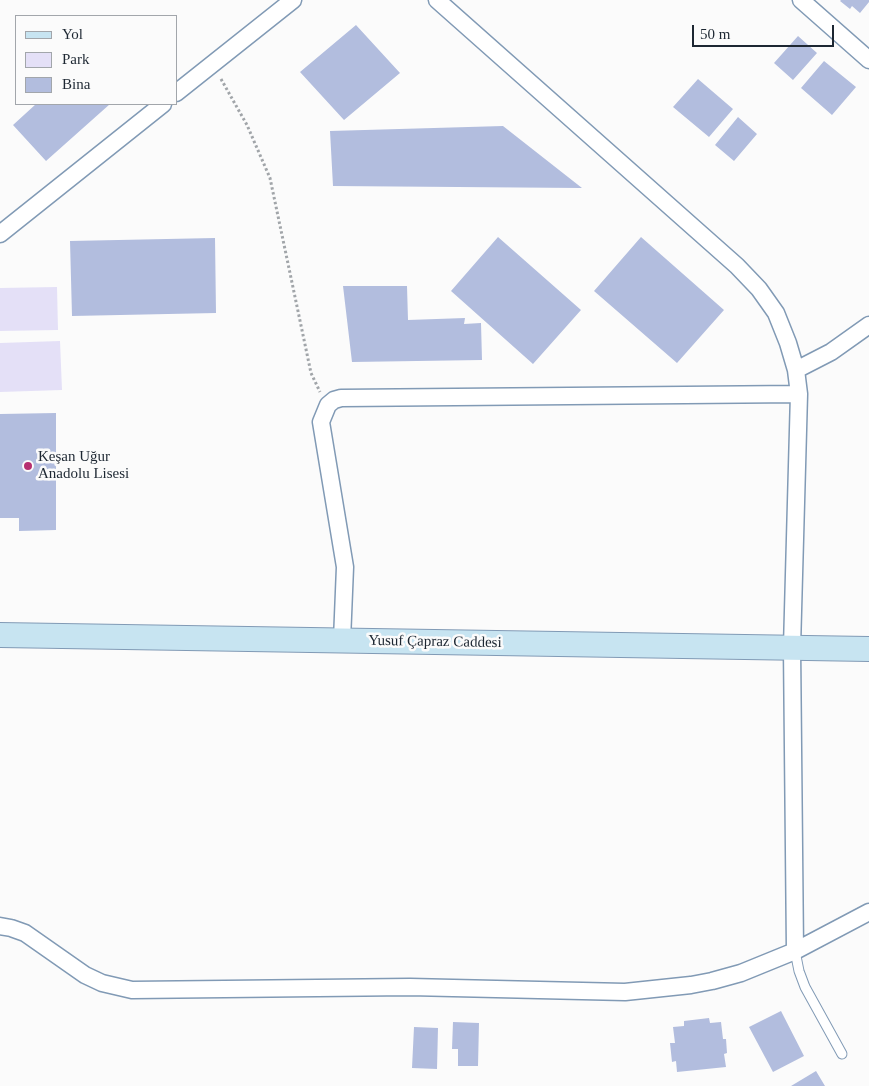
<!DOCTYPE html>
<meta charset="utf-8">
<style>
body{margin:0}
#map{position:relative;width:869px;height:1086px;overflow:hidden;background:#fbfbfb;font-family:Georgia,serif}
canvas{display:block}
.legend{position:absolute;left:15px;top:15px;width:162px;height:90px;box-sizing:border-box;background:#fbfbfb;border:1px solid #a2a6ab;margin:0;padding:6px 9px;list-style:none;font-size:15px;color:#1d2732}
.legend li{display:flex;align-items:center;gap:10px;height:25px}
.legend b{width:25px;border:1px solid #a2a6ab}
.scale{position:absolute;left:692px;top:25px;width:142px;height:22px;box-sizing:border-box;border:2px solid #1d2732;border-top:0;padding-left:6px;font-size:15px;line-height:18px;white-space:nowrap;color:#1d2732;-webkit-text-stroke:4px #fbfbfb;paint-order:stroke}
</style>
<div id="map">
<canvas width="869" height="1086"></canvas>
<ul class="legend">
<li><b style="height:6px;background:#c7e4f1"></b>Yol</li>
<li><b style="height:14px;background:#e4e0f7"></b>Park</li>
<li><b style="height:14px;background:#b2bdde"></b>Bina</li>
</ul>
<div class="scale">50 m</div>
</div>
<script>
const context = document.querySelector('canvas').getContext('2d');
context.lineJoin = 'round';
function paint(path, color) { context.fillStyle = color; context.fill(path, 'evenodd'); }
const toPath = rows => new Path2D(rows.map(r => 'M' + r).join(''));
function stroke(path, color, width, dash) { context.strokeStyle = color; context.lineWidth = width; context.lineCap = dash ? 'butt' : 'round'; context.setLineDash(dash || []); context.stroke(path); }
function drawText(font, color, halo, rows, align = 'center') {
  context.font = font + ' Georgia,serif'; context.lineWidth = 5; context.setLineDash([]); context.textBaseline = 'middle'; context.strokeStyle = halo; context.fillStyle = color; for (const [text, x, y, turn = 0] of rows) {
    context.save(); context.translate(x, y); context.rotate((+turn || 0) * Math.PI / 180); context.textAlign = isNaN(turn) ? turn : align; if (halo) context.strokeText(text, 0, 0); context.fillText(text, 0, 0); context.restore();
  }
}
const green = toPath([
 [57,287,58,330,0,331,0,288],
 [60,341,62,390,0,392,0,343]
]);
const building = toPath([
 [841,0,869,0,869,2,860,13,852,6,850,9,840,1],
 [356,25,400,73,344,120,300,72],
 [798,36,817,53,793,80,774,63],
 [824,61,856,87,832,115,801,88],
 [698,79,733,109,709,137,673,107],
 [36,104,110,104,46,161,13,125],
 [738,117,757,134,734,161,715,145],
 [503,126,582,188,333,186,330,131],
 [498,237,581,310,533,364,451,291],
 [641,237,724,310,677,363,594,291],
 [215,238,216,313,72,316,70,241],
 [343,286,407,286,408,320,465,318,464,324,481,323,482,360,352,362],
 [56,413,56,530,19,531,19,518,0,518,0,414],
 [781,1011,804,1056,773,1072,749,1027],
 [709,1018,710,1023,721,1022,723,1039,726,1039,727,1053,724,1054,726,1067,677,1072,676,1061,672,1062,670,1043,675,1043,673,1027,684,1026,684,1021],
 [453,1022,479,1023,478,1066,458,1066,458,1049,452,1049],
 [414,1027,438,1028,437,1069,412,1068],
 [816,1071,825,1086,791,1086]
]);
const path = toPath([
 [221,79,247,125,270,178,311,373,320,392]
]);
const lane = toPath([
 [795,951,799,971,805,987,842,1054]
]);
const street = toPath([
 [437,0,737,266,759,289,776,313,788,343,796,370,799,394,792,647,795,951,869,912],
 [801,0,869,60],
 [176,93,293,0],
 [0,234,163,104],
 [796,370,831,352,869,325],
 [342,640,345,567,321,422,328,405,334,400,341,398,799,394],
 [0,926,11,928,25,933,85,975,102,983,132,990,410,987,625,992,691,985,712,981,741,973,795,951]
]);
const secondary = toPath([
 [0,635,869,649]
]);
const markers = [
 [28,466,5,"#b62f70"]
];
const poiNames = [
 ["Keşan Uğur",38,457],
 ["Anadolu Lisesi",38,474]
];
const streetNames = [
 ["Yusuf Çapraz Caddesi",435,642,1]
];
paint(green, '#e4e0f7');
paint(building, '#b2bdde');
stroke(lane, '#819ab5', 11);
stroke(street, '#819ab5', 19);
stroke(secondary, '#819ab5', 26);
stroke(path, '#a1a5a9', 3, [2.5, 2.5]);
stroke(lane, '#fff', 9);
stroke(street, '#fff', 16);
stroke(secondary, '#c7e4f1', 24);
for (const [x, y, r, color] of markers) { const dot = new Path2D(); dot.arc(x, y, r, 0, 2 * Math.PI); context.fillStyle = color; context.fill(dot); stroke(dot, '#fbfbfb', 2); }
drawText('15px', '#1d2732', '#fbfbfb', poiNames, 'left');
drawText('15px', '#1d2732', '#fbfbfb', streetNames);
</script>
